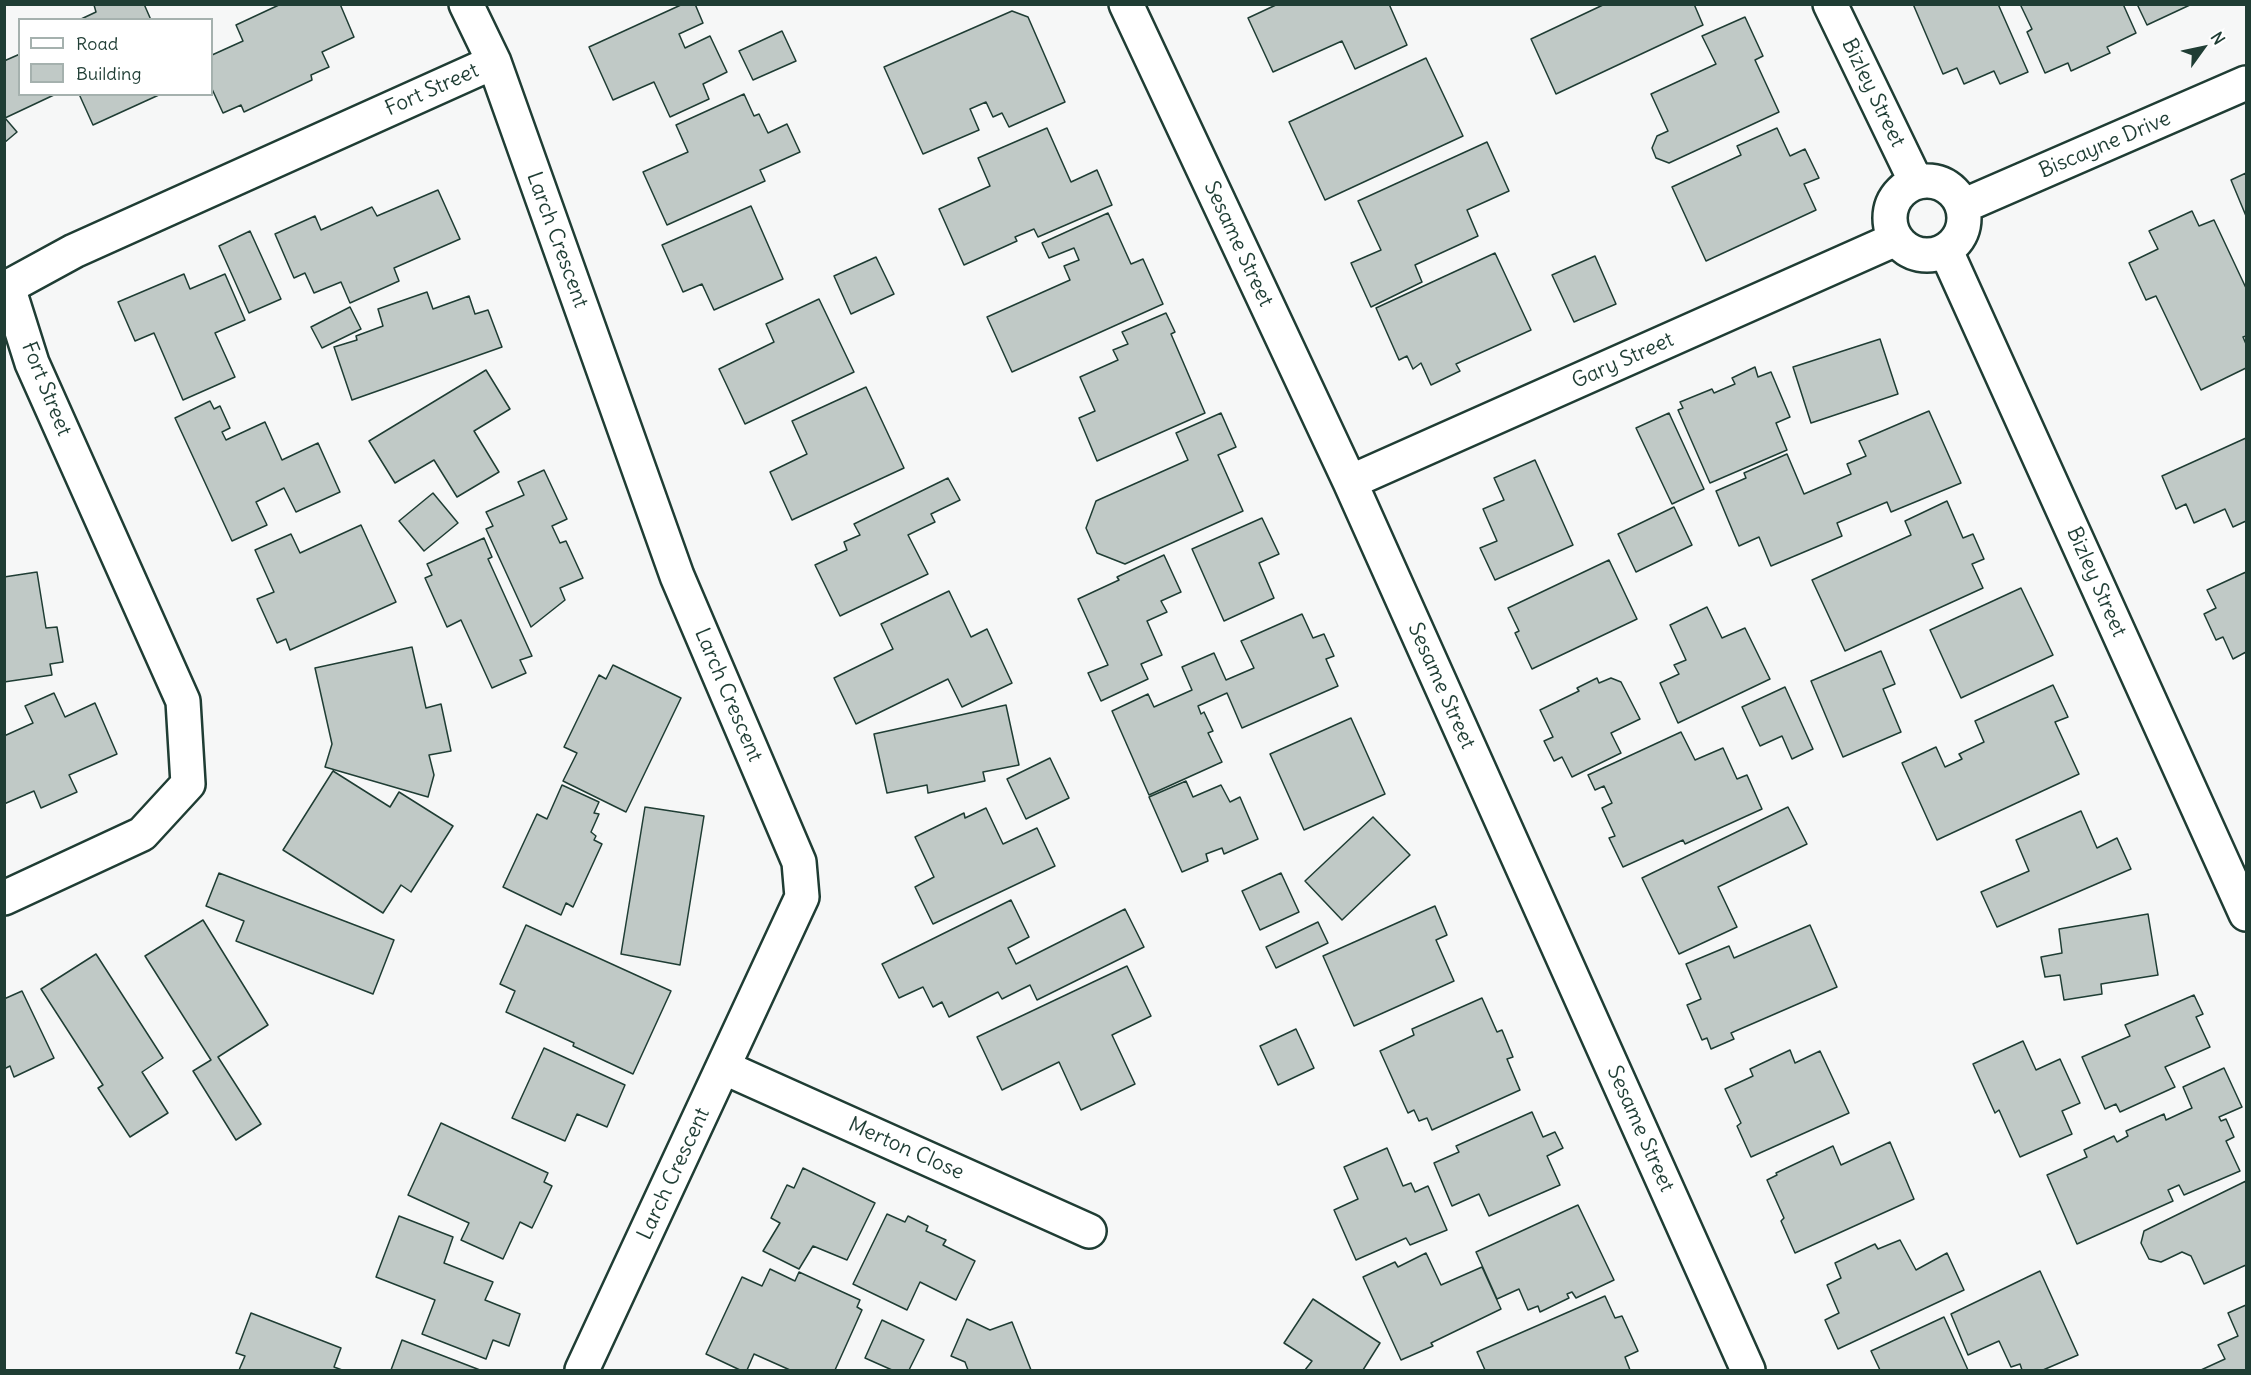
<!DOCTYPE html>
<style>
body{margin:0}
#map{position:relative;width:2251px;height:1375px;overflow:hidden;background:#f6f7f7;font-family:Delius,sans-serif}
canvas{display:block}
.frame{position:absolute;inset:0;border:6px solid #1f3d34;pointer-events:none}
.legend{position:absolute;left:18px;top:18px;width:195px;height:78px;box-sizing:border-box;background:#fff;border:2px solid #a5b1ae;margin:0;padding:8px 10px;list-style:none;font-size:18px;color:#1f3d34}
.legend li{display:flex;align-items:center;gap:12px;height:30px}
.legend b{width:30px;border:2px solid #a5b1ae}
.north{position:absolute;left:2173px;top:18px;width:60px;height:60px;-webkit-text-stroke:4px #fff;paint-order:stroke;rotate:57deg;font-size:16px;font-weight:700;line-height:24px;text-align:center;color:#1f3d34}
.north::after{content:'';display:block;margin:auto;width:21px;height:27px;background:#1f3d34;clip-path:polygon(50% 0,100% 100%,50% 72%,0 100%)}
</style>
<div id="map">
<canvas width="2251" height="1375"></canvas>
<div class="frame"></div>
<ul class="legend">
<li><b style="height:8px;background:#fff"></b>Road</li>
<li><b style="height:16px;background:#c0c9c6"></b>Building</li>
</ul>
<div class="north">N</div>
</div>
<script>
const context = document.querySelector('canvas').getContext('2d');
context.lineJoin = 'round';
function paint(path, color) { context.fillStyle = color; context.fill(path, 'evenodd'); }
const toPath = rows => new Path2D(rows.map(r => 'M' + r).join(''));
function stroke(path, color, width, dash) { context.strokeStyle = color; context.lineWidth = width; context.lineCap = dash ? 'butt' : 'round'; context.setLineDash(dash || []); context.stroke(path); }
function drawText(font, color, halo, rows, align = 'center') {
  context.font = font + ' Delius,sans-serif'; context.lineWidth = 4.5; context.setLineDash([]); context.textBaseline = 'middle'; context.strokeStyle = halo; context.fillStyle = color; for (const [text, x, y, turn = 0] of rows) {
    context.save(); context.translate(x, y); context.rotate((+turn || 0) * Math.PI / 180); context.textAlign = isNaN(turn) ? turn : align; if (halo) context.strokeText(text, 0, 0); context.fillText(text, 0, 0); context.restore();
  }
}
const building = toPath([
 [96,4,144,4,151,20,79,20,96,12,94,5,96,4],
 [281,4,340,4,354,37,322,52,329,67,311,75,312,80,244,112,241,105,223,113,212,89,212,55,243,41,236,25,281,4],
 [683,4,695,4,703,23,679,34,685,48,710,36,727,72,703,84,709,99,670,117,654,82,613,100,589,47,683,4],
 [1278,4,1389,4,1407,45,1355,69,1342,41,1273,72,1248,18,1278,4],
 [1605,4,1694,4,1703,25,1556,94,1531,39,1605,4],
 [1913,4,1998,4,2028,72,2000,84,1994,71,1964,84,1957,68,1943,74,1913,4],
 [2020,4,2123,4,2136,33,2107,47,2110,53,2071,71,2068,63,2045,73,2027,32,2032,29,2020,4],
 [2137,4,2192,4,2147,25,2137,4],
 [1012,11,1028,17,1065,102,1009,127,1002,113,993,117,986,102,970,109,979,130,923,154,884,67,1012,11],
 [1745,17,1763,56,1755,60,1779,112,1669,163,1656,158,1652,148,1657,136,1668,131,1651,94,1716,64,1702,36,1745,17],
 [782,31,796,61,753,80,739,51,782,31],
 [20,54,20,94,56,94,5,118,17,132,4,143,4,61,20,54],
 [1426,58,1463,136,1325,200,1289,122,1426,58],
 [79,94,161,94,93,125,79,94],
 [744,94,754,116,759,114,768,133,787,124,800,152,760,170,765,181,667,225,643,172,688,152,676,125,744,94],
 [1047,128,1071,182,1097,170,1112,205,1038,237,1034,229,1015,237,1017,241,964,265,939,209,990,186,978,158,1047,128],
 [1777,128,1790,156,1805,149,1819,178,1804,184,1816,210,1706,261,1672,187,1741,155,1737,146,1777,128],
 [1487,142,1509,191,1467,210,1478,236,1415,265,1422,282,1371,307,1351,263,1381,250,1358,201,1487,142],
 [2246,173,2246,216,2231,180,2246,173],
 [438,190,460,239,394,268,399,281,350,303,341,282,314,293,305,273,294,278,275,234,315,216,321,230,372,207,377,216,438,190],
 [751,206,783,279,714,310,702,284,683,292,662,245,751,206],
 [2192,211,2199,226,2214,220,2246,288,2246,336,2243,337,2246,344,2246,368,2201,390,2156,296,2146,300,2129,263,2158,249,2149,231,2192,211],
 [1108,213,1131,264,1143,259,1163,304,1012,372,987,317,1070,280,1064,266,1079,260,1074,248,1049,258,1042,243,1108,213],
 [250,231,281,299,249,313,219,246,250,231],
 [1495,253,1531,330,1456,364,1460,371,1431,385,1421,363,1413,369,1407,356,1399,360,1376,308,1495,253],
 [1595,256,1616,304,1574,322,1552,275,1595,256],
 [876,257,894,294,851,314,834,276,876,257],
 [184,274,190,289,225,274,245,320,215,333,235,377,183,400,154,333,135,341,118,302,184,274],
 [427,292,433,309,469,296,475,314,488,310,502,347,352,400,334,347,357,340,356,336,383,326,378,309,427,292],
 [819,299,854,372,745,424,719,369,774,342,766,324,819,299],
 [350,307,361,329,322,348,311,327,350,307],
 [1166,313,1175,332,1171,334,1205,413,1097,461,1079,418,1095,411,1080,377,1118,360,1113,350,1128,344,1122,332,1166,313],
 [1880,339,1898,394,1811,423,1793,367,1880,339],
 [1755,367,1758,377,1771,372,1790,417,1776,423,1787,450,1710,483,1678,410,1683,408,1680,402,1712,389,1714,393,1735,384,1732,378,1755,367],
 [486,370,510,409,474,431,499,472,457,497,434,460,395,483,369,441,486,370],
 [866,387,904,468,792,520,770,472,807,454,792,421,866,387],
 [210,401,214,409,220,406,230,428,222,432,226,440,265,422,282,460,318,443,340,492,296,512,284,488,256,502,267,525,232,541,175,418,210,401],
 [1929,411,1961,483,1891,512,1887,502,1837,523,1842,536,1771,566,1759,537,1739,546,1716,491,1746,478,1744,473,1787,454,1804,494,1851,474,1847,464,1866,456,1859,441,1929,411],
 [1221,413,1236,447,1218,455,1243,511,1125,564,1097,553,1086,528,1096,501,1188,460,1176,433,1221,413],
 [1669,413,1704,489,1672,504,1636,428,1669,413],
 [2246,438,2246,521,2233,527,2225,509,2194,523,2186,504,2176,509,2162,476,2246,438],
 [1535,460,1573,545,1495,580,1480,548,1497,541,1483,509,1504,500,1494,478,1535,460],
 [544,470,567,519,552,526,560,543,566,541,583,578,560,588,565,600,531,627,486,529,493,526,486,512,524,495,518,482,544,470],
 [948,478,960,500,931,514,935,522,908,535,928,574,840,616,815,565,847,550,844,542,860,535,854,524,948,478],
 [433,493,458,523,424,551,399,521,433,493],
 [1947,501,1963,538,1973,534,1984,559,1972,564,1983,588,1845,651,1812,580,1911,535,1905,521,1947,501],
 [1674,507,1692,545,1636,572,1618,534,1674,507],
 [1262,518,1279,554,1259,563,1274,598,1224,621,1192,549,1262,518],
 [361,525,396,602,290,650,286,639,277,643,257,599,274,592,255,550,291,534,300,553,361,525],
 [484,538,492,557,488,559,532,656,520,660,526,673,492,688,461,620,447,627,425,578,432,575,427,564,484,538],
 [1164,555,1181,592,1161,601,1167,612,1147,621,1162,655,1141,664,1148,679,1101,701,1088,673,1108,665,1078,599,1119,580,1117,577,1164,555],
 [1609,560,1637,619,1532,669,1515,633,1519,631,1508,608,1609,560],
 [37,572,46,628,57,627,63,662,50,664,52,675,4,682,4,577,37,572],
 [2246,572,2246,652,2233,659,2223,637,2216,640,2204,614,2216,608,2207,590,2246,572],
 [2021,588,2053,655,1961,698,1930,630,2021,588],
 [949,591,971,637,987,629,1012,683,962,707,948,679,856,724,834,678,893,649,881,624,949,591],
 [1707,607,1722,638,1745,628,1770,679,1678,723,1660,683,1679,674,1674,665,1686,660,1670,625,1707,607],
 [1302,614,1313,638,1324,634,1334,656,1326,659,1338,686,1242,728,1227,693,1198,706,1201,714,1204,712,1213,731,1208,733,1222,762,1149,795,1112,711,1148,694,1154,707,1192,690,1182,667,1214,653,1226,680,1254,668,1241,641,1302,614],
 [412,647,426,708,441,704,451,751,429,755,434,775,428,797,325,767,332,744,315,668,412,647],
 [1881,651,1895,684,1883,689,1901,732,1843,757,1811,681,1881,651],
 [613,665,681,698,626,812,563,781,577,753,564,747,599,675,606,679,613,665],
 [1597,678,1599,683,1611,678,1621,682,1640,719,1611,733,1621,753,1572,777,1562,757,1554,761,1544,741,1553,737,1540,710,1579,691,1577,688,1597,678],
 [2053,685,2068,717,2055,722,2079,774,1937,840,1902,763,1936,747,1945,767,1962,759,1959,754,1984,742,1975,721,2053,685],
 [1785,687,1813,749,1792,759,1782,736,1760,746,1742,707,1785,687],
 [54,693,65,717,95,703,117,754,69,775,77,792,41,808,34,791,4,804,4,736,33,723,25,706,54,693],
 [1006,705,1019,765,983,772,985,781,928,793,927,785,887,793,874,734,1006,705],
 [1351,718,1385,794,1304,830,1270,754,1351,718],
 [1681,732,1695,760,1723,748,1737,779,1747,775,1762,809,1685,844,1683,840,1623,867,1609,838,1615,836,1602,808,1612,803,1604,786,1595,790,1588,775,1681,732],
 [1050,758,1069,798,1026,819,1007,779,1050,758],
 [333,771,390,807,399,792,453,826,411,892,401,885,383,913,283,850,333,771],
 [1186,781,1193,797,1221,785,1230,802,1240,797,1258,839,1224,854,1222,848,1206,854,1208,861,1182,872,1149,797,1186,781],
 [562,785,599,802,594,813,599,814,591,832,596,836,594,840,602,844,573,907,566,903,561,915,503,887,537,814,547,819,562,785],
 [645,807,704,816,680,965,621,954,645,807],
 [1788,807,1807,844,1718,887,1737,927,1679,954,1642,878,1788,807],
 [986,808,1003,844,1037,828,1055,866,933,924,915,887,934,877,915,837,964,813,965,818,986,808],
 [2081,811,2097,848,2117,838,2131,869,1997,927,1981,892,2029,871,2016,840,2081,811],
 [1373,817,1410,855,1342,920,1305,881,1373,817],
 [219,873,394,940,373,994,236,941,244,921,206,906,219,873],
 [1281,873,1299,912,1260,930,1242,891,1281,873],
 [1011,900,1029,937,1008,948,1016,964,1125,909,1144,947,1037,1000,1030,985,1002,999,998,992,949,1017,942,1002,933,1007,923,987,899,998,882,964,1011,900],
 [1435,906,1447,935,1436,940,1454,981,1354,1026,1323,956,1435,906],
 [2148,914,2158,975,2101,984,2102,994,2064,1000,2060,975,2045,977,2041,957,2062,953,2059,929,2148,914],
 [203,920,268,1025,218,1057,261,1124,236,1140,193,1071,211,1060,145,956,203,920],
 [1318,922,1328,943,1276,968,1266,947,1318,922],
 [526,925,671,991,633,1074,573,1046,574,1043,506,1012,515,991,500,984,526,925],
 [1810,925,1837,987,1731,1033,1734,1039,1711,1049,1707,1038,1702,1040,1687,1005,1701,999,1686,964,1729,946,1734,958,1810,925],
 [96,954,163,1058,142,1072,168,1113,130,1137,98,1088,103,1085,41,989,96,954],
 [1127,966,1151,1016,1112,1035,1135,1084,1081,1110,1059,1062,1002,1090,977,1037,1127,966],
 [22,991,54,1058,14,1077,10,1066,4,1069,4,999,22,991],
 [2194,995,2203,1014,2196,1017,2210,1047,2165,1067,2175,1087,2120,1112,2116,1104,2105,1109,2082,1057,2130,1036,2125,1025,2194,995],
 [1482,998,1497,1032,1502,1030,1513,1057,1507,1059,1520,1090,1432,1130,1427,1118,1419,1121,1414,1110,1408,1113,1380,1051,1414,1035,1412,1029,1482,998],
 [1296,1029,1314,1068,1278,1085,1260,1046,1296,1029],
 [2023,1041,2036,1070,2060,1059,2080,1103,2062,1111,2072,1134,2020,1157,1999,1110,1995,1113,1973,1064,2023,1041],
 [544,1048,625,1085,607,1127,577,1114,565,1141,512,1118,544,1048],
 [1790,1050,1795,1063,1820,1051,1849,1113,1751,1157,1737,1126,1741,1123,1725,1089,1753,1076,1750,1069,1790,1050],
 [2224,1068,2242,1107,2219,1117,2221,1121,2226,1119,2234,1137,2226,1141,2240,1171,2184,1195,2179,1185,2168,1190,2173,1201,2077,1244,2047,1175,2087,1157,2084,1150,2114,1136,2117,1142,2128,1136,2126,1131,2164,1114,2166,1120,2192,1108,2183,1087,2224,1068],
 [1532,1112,1543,1137,1555,1132,1563,1148,1547,1156,1560,1185,1489,1216,1479,1194,1452,1206,1434,1163,1459,1152,1456,1146,1532,1112],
 [441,1123,548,1173,544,1182,552,1186,532,1228,520,1222,503,1259,461,1240,469,1223,408,1195,441,1123],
 [1890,1142,1914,1199,1795,1253,1781,1221,1784,1218,1767,1180,1777,1175,1776,1173,1833,1146,1841,1165,1890,1142],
 [1387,1148,1403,1186,1411,1183,1415,1192,1428,1186,1447,1230,1410,1245,1406,1238,1356,1260,1334,1210,1358,1199,1344,1167,1387,1148],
 [803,1168,875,1203,847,1260,813,1246,799,1269,763,1251,780,1223,771,1218,787,1185,794,1188,803,1168],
 [2246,1181,2246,1265,2204,1284,2191,1256,2182,1252,2161,1262,2149,1259,2141,1243,2144,1231,2246,1181],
 [1578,1205,1614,1280,1576,1298,1572,1292,1567,1294,1569,1298,1540,1312,1538,1306,1528,1310,1519,1289,1497,1299,1476,1252,1578,1205],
 [887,1214,905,1222,908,1216,928,1226,926,1231,946,1240,943,1245,975,1261,956,1300,920,1282,907,1310,853,1284,887,1214],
 [399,1216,453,1237,444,1263,493,1282,485,1300,520,1314,509,1346,493,1340,486,1359,422,1334,435,1300,376,1277,399,1216],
 [1900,1240,1916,1270,1947,1253,1964,1290,1838,1349,1825,1320,1839,1313,1827,1285,1841,1278,1835,1263,1875,1244,1878,1249,1900,1240],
 [1426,1253,1441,1285,1482,1267,1501,1309,1431,1343,1433,1346,1401,1360,1363,1277,1395,1262,1398,1267,1426,1253],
 [770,1269,795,1281,799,1272,860,1300,857,1307,862,1310,835,1370,790,1370,754,1354,747,1370,740,1370,706,1354,742,1277,762,1286,770,1269],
 [2040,1271,2078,1355,2043,1370,2022,1370,2020,1364,2011,1367,1999,1341,1968,1355,1951,1314,2040,1271],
 [1605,1296,1615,1318,1622,1316,1638,1351,1625,1357,1630,1370,1485,1370,1477,1352,1605,1296],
 [1313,1299,1380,1343,1363,1370,1305,1370,1312,1361,1284,1343,1313,1299],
 [2246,1305,2246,1370,2201,1370,2225,1359,2218,1345,2238,1336,2228,1313,2246,1305],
 [251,1313,341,1348,334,1367,342,1370,239,1370,245,1356,236,1353,251,1313],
 [1944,1317,1968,1370,1880,1370,1871,1351,1944,1317],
 [967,1319,990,1330,1012,1322,1031,1370,968,1370,965,1362,951,1356,967,1319],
 [882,1320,924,1340,909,1370,892,1370,865,1358,882,1320],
 [402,1340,480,1370,391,1370,402,1340]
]);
const minor = toPath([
 [466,4,494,62,677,576,799,862,802,897,582,1370],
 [1126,4,1350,482,1748,1370],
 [1830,4,1916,182],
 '1890 218a37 37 0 1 1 74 0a37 37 0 1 1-74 0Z',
 [1963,206,2246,83],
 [1946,251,2246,914],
 [1350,482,1896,239],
 [4,898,142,834,188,784,183,701,32,363,8,287,74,251,494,62],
 [723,1067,1089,1231]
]);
const streetNames = [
 ["Fort Street",432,90,-24],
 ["Bizley Street",1873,93,64],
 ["Biscayne Drive",2105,145,-23],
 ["Larch Crescent",557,240,70],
 ["Sesame Street",1238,244,65],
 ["Gary Street",1623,361,-24],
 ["Fort Street",46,389,68],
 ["Bizley Street",2096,582,66],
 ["Sesame Street",1441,686,66],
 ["Larch Crescent",728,695,67],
 ["Sesame Street",1640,1129,66],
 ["Merton Close",906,1149,24],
 ["Larch Crescent",674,1174,-65]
];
paint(building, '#c0c9c6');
stroke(building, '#1f3d34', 1.5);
stroke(minor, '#1f3d34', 38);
stroke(minor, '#fff', 33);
drawText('21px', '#1f3d34', '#fff', streetNames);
</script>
